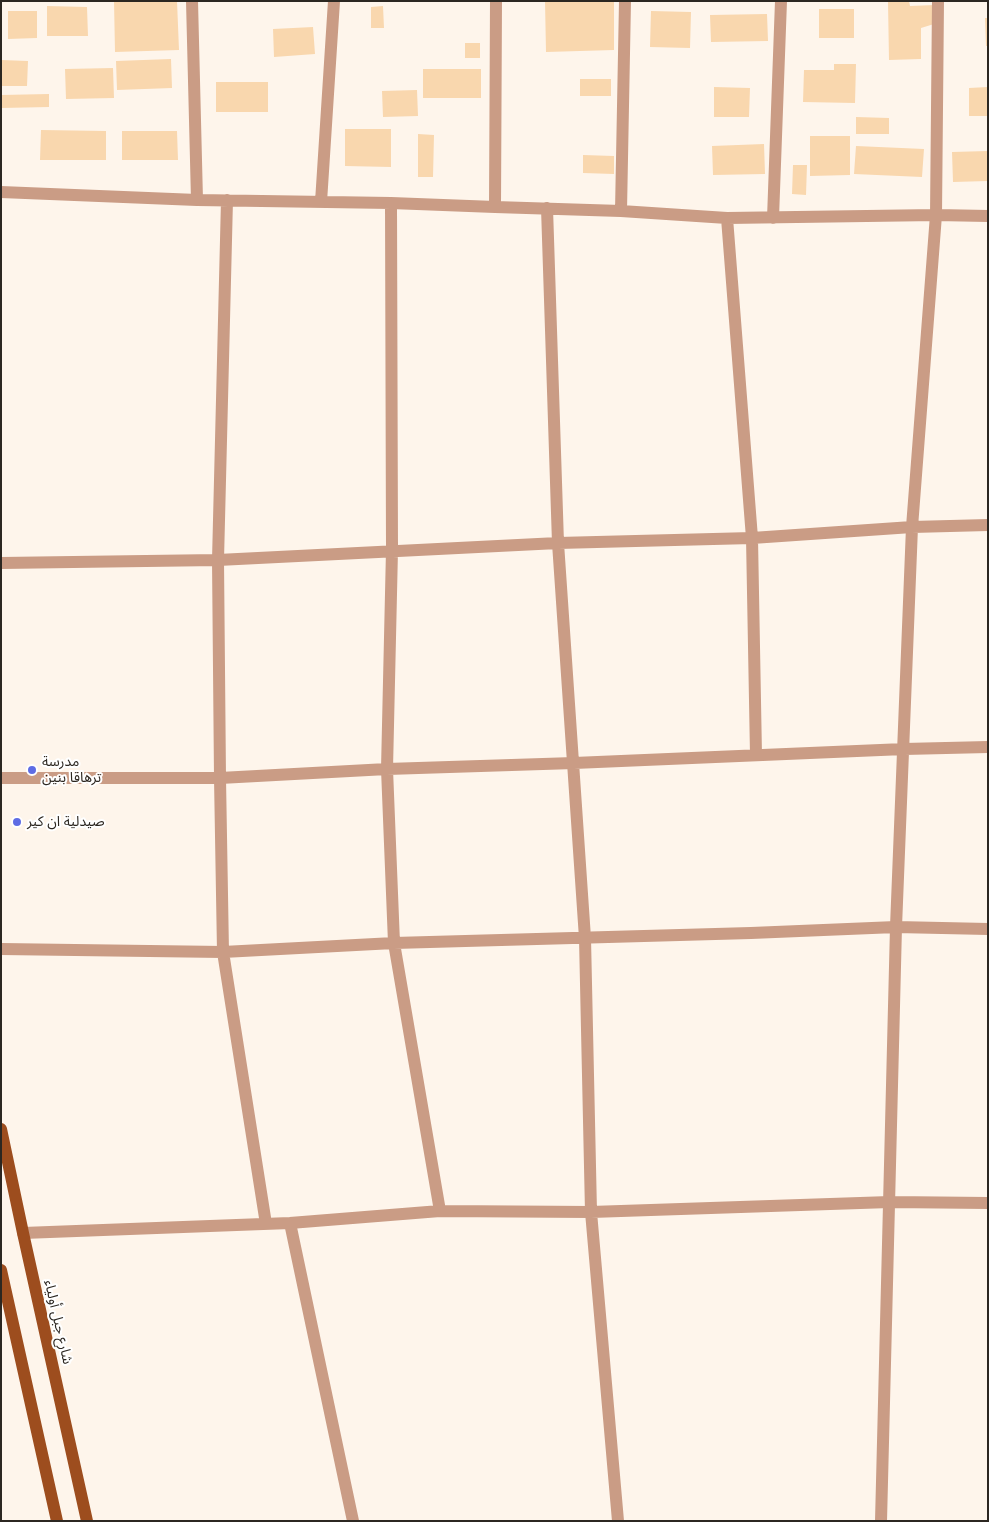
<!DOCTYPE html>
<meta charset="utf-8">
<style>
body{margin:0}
#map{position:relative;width:989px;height:1522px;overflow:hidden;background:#fef5eb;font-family:"Noto Sans",sans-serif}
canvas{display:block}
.frame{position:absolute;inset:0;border:2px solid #2c2721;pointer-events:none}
</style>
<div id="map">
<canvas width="989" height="1522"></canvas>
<div class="frame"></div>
</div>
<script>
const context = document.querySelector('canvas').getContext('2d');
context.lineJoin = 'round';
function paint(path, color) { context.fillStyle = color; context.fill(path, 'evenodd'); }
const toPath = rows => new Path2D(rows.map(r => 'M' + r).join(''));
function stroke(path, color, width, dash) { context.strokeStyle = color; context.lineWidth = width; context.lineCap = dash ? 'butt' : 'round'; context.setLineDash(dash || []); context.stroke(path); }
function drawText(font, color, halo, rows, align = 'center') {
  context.font = font + ' "Noto Sans","Noto Sans Arabic",sans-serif'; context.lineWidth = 4; context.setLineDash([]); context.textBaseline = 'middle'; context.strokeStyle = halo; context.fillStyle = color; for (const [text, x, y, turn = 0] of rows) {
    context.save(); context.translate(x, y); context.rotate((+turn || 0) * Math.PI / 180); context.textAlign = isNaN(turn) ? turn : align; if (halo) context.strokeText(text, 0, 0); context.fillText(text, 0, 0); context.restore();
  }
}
const building = toPath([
 [114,1,177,1,179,50,115,52],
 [545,1,614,1,614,50,546,52],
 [909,1,910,6,935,5,934,24,921,28,921,59,889,60,888,2],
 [47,6,87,7,88,36,47,36],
 [383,6,384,28,371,28,371,7],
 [819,9,854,9,854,38,819,38],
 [8,11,37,11,37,38,8,39],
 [651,11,691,12,690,48,650,47],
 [767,14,768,41,711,42,710,15],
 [985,18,988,18,988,46,986,46],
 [313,27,315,54,274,57,273,29],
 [465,43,480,43,480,58,465,58],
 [171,59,172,88,117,90,116,61],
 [1,60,28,61,27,86,1,86],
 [834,64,856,64,855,103,803,102,804,70,834,70],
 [113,68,114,98,66,99,65,69],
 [423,69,481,69,481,98,423,98],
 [580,79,611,79,611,96,580,96],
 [216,82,268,82,268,112,216,112],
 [714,87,750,88,749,117,714,117],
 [988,87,988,116,969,116,969,88],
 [417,90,418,116,383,117,382,91],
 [49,94,49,107,1,108,1,95],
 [856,117,889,118,889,134,856,134],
 [345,129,391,129,391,167,345,166],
 [41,130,106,131,106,160,40,160],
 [122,131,177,131,178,160,122,160],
 [418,134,434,135,433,177,418,177],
 [810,136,850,136,850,175,810,176],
 [764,144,765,174,713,175,712,146],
 [856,146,924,149,922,177,854,174],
 [988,151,988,181,953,182,952,152],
 [583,155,614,156,614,174,583,173],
 [793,165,807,165,806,195,792,194]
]);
const street = toPath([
 [192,1,197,200],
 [1,192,197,200,391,203,495,207,621,211,727,218,936,215,988,216],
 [227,200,218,560,220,778,223,952,266,1224],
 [321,202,334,1],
 [391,203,392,550,387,769,394,943,440,1211],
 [495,207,496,1],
 [547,208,558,543,585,938,591,1212,618,1521],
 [621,211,625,1],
 [727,218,752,538,756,755],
 [773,218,781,1],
 [1,563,218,560,558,543,752,538,912,527,988,525],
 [1,778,220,778,387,769,574,763,904,749,988,747],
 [1,949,223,952,394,943,751,933,896,927,988,929],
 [290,1223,353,1521],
 [23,1233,290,1223,440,1211,591,1212,890,1202,988,1203],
 [881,1521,896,927,912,527,936,215,938,1]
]);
const primary = toPath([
 [1,1129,23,1233,87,1521],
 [1,1270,57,1521]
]);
const markers = [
 [32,770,5,"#5e6ce4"],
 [17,822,5,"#5e6ce4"]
];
const poiNames = [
 ["مدرسة",42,762],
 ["ترهاقا بنين",42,778],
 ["صيدلية ان كير",27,822]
];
const streetNames = [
 ["شارع جبل أولياء",58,1322,77]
];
paint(building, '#f9d7ae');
stroke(street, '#ca9c85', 12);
stroke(primary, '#9d4d1e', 12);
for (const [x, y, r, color] of markers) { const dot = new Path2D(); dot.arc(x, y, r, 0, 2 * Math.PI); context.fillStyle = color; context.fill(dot); stroke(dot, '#fff', 2); }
drawText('14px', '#2c2721', '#fff', poiNames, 'left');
drawText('14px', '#2c2721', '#fff', streetNames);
</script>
